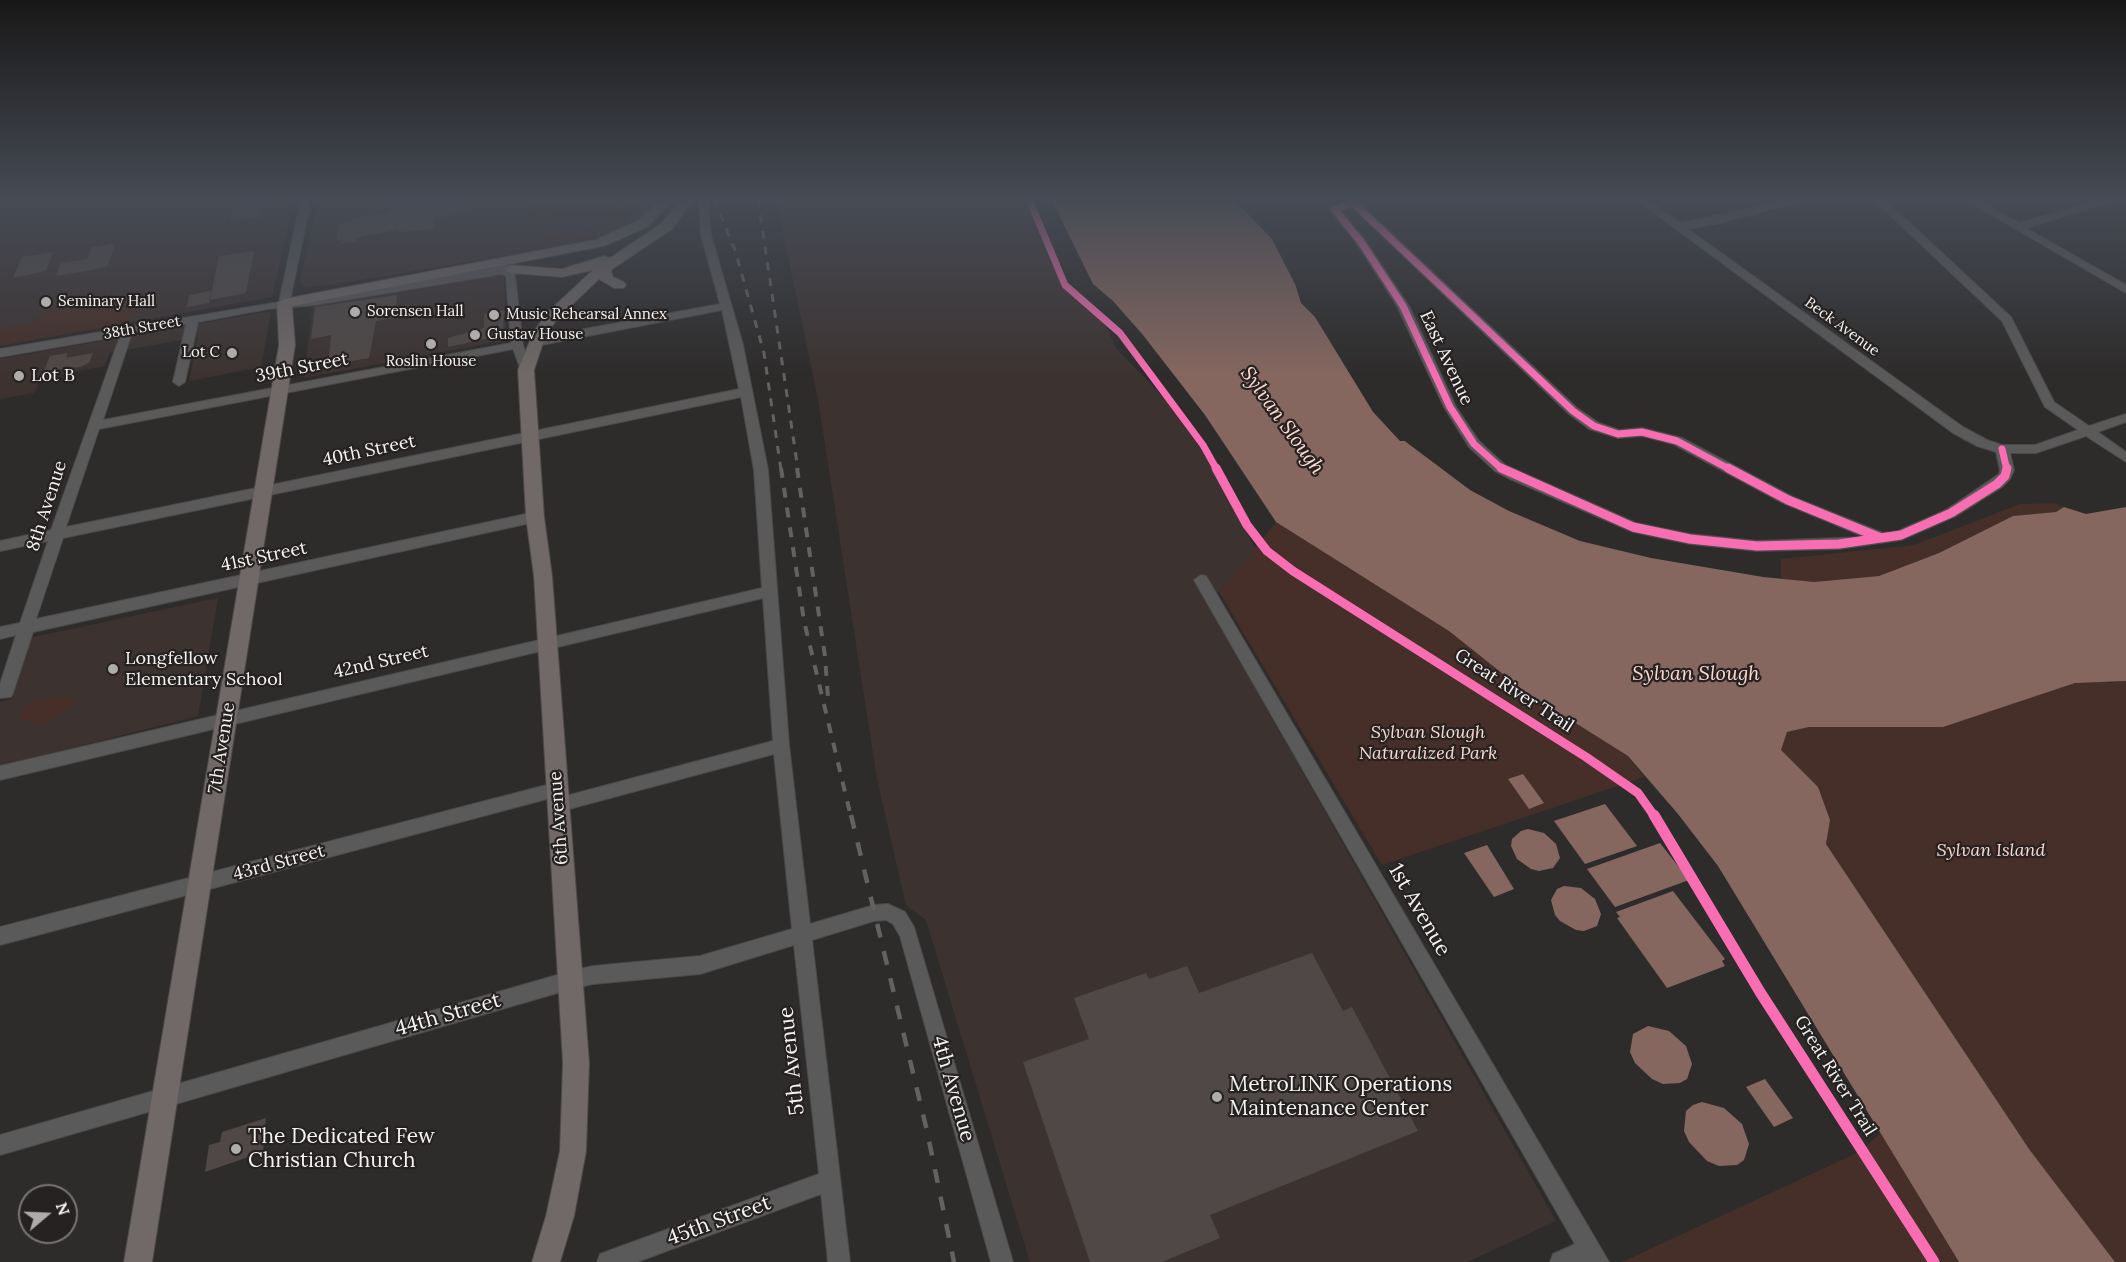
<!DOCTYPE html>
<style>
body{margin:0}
#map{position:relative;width:2126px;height:1262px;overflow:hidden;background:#2e2c2b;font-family:Lora,serif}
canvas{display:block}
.north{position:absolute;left:18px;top:1184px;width:60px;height:60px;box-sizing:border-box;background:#252221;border:2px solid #787675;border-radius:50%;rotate:71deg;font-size:16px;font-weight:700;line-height:24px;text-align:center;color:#f5f3f2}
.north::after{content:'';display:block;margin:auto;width:21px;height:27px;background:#afadac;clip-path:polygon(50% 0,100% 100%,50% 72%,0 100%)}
</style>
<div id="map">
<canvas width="2126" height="1262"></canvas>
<div class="north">N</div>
</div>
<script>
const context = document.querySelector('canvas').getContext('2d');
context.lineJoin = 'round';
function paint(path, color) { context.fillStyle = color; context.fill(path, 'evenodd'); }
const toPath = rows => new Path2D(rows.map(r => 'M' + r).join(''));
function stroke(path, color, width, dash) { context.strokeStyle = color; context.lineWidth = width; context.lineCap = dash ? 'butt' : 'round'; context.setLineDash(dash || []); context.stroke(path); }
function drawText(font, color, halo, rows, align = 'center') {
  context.font = font + ' Lora,serif'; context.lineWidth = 4.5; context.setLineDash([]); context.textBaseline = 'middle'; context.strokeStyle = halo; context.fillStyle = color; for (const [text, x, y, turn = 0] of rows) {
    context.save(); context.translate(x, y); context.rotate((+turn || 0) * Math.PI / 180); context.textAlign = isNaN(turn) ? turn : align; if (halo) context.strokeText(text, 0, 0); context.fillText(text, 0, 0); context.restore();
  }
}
const built = toPath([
 [0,199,294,199,272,297,0,346],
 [318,199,659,199,632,225,581,243,331,285,306,287,300,281],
 [776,199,1025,199,1062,285,1105,324,1116,348,1166,400,1197,442,1255,548,1219,592,1204,598,1556,1221,1467,1262,1030,1262,926,920,906,905,877,779,818,399],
 [501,273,504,275,506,340,304,378,313,305],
 [265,312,271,313,261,367,189,381,198,337,109,353,105,366,41,378,34,393,0,399,0,359],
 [218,598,198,716,0,766,0,702,12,699,29,638]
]);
const green = toPath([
 [527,199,539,199,540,219,545,228,568,234,590,232,610,224,621,213,622,199,634,199,635,208,627,221,609,232,584,239,559,240,538,235,530,228],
 [550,199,611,199,613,215,551,225],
 [100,293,121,297,138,296,137,307,124,323,0,345,0,329,25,324,80,297],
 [2053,503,2064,507,2056,512,2013,516,1939,553,1879,576,1814,582,1781,579,1781,559,1914,545,2020,504],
 [1276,522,1449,631,1523,690,1628,756,1644,777,1382,865,1219,592],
 [2098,680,2110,683,2126,681,2126,1262,2115,1262,2029,1149,1826,844,1830,820,1781,750,1787,732,1809,727,1943,727,2075,683],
 [64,696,78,703,44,724,18,719,26,704],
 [1881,1133,1959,1262,1622,1262,1859,1152]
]);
const water = toPath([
 [1051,199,1233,199,1249,212,1272,239,1305,302,1326,326,1338,352,1368,395,1406,442,1470,490,1509,511,1580,541,1651,558,1763,577,1814,582,1879,576,1939,553,2013,516,2056,512,2064,507,2086,514,2126,507,2126,681,2075,683,1943,727,1809,727,1787,732,1781,750,1818,787,1830,820,1826,844,2029,1149,2115,1262,1959,1262,1718,866,1678,814,1628,756,1523,690,1449,631,1276,522,1205,415,1143,335,1113,301,1093,284],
 [1523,774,1544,803,1529,809,1508,779],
 [1605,804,1637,846,1585,864,1554,821],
 [1528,829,1544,833,1556,844,1560,858,1553,868,1539,871,1531,869,1517,859,1511,846,1512,839,1521,831],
 [1660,843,1689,880,1615,907,1587,869],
 [1487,845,1514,889,1494,897,1464,853],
 [1564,886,1581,888,1595,899,1601,914,1597,926,1584,931,1576,930,1560,921,1555,915,1551,900,1557,889],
 [1673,891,1725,959,1722,961,1725,966,1667,988,1617,918,1620,917,1616,912],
 [1648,1026,1669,1031,1686,1046,1692,1064,1687,1079,1680,1083,1663,1084,1652,1079,1635,1063,1630,1052,1633,1034],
 [1765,1079,1793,1118,1774,1127,1746,1087],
 [1702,1102,1724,1108,1742,1124,1749,1144,1744,1160,1737,1165,1719,1166,1707,1161,1689,1142,1684,1131,1686,1111,1693,1105]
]);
const pier = toPath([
 [1229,199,1238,199,1251,210,1274,237,1307,300,1328,324,1340,351,1378,407,1410,441,1400,441,1373,412,1315,317,1301,303,1295,284,1272,239,1245,211]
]);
const building = toPath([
 [237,199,261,199,258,217,230,221],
 [392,199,466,199,465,212,434,218,434,229,399,232,399,229,357,238,356,241,340,244,341,240,336,241,339,224,360,217,390,213],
 [112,244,115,245,107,267,56,276,61,263,87,259,92,247],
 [254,251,246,293,210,300,219,256],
 [53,252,46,271,13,278,22,257],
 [211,291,209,303,187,307,189,295],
 [397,295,395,318,376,321,369,358,328,365,331,335,311,339,315,307],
 [504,310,503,335,448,347,448,338,484,328,484,314],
 [67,353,66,358,93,353,89,363,80,367,44,371,50,356],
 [1312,953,1343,1011,1352,1007,1418,1131,1210,1215,1220,1238,1162,1262,1090,1262,1023,1062,1089,1039,1074,998,1146,973,1149,979,1187,966,1199,993],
 [266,1118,263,1152,205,1172,209,1145,220,1142,222,1132]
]);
const minor = toPath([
 [301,199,311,199,290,301,494,268,492,266,498,263,514,267,523,345,532,370,530,373,522,373,513,349,99,429,66,527,739,389,722,310,536,346,530,342,536,338,720,304,701,235,699,199,709,199,711,235,743,345,768,470,789,745,810,924,874,905,888,904,905,912,914,927,1013,1262,991,1262,900,936,893,924,886,920,874,921,812,940,850,1262,828,1262,821,1194,637,1262,597,1262,600,1254,608,1251,819,1174,794,945,700,974,593,984,571,989,0,1155,0,1135,571,971,593,966,700,956,792,929,774,754,558,812,552,810,550,805,552,800,558,798,773,741,763,598,0,780,0,766,762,588,754,470,741,397,63,538,36,619,535,512,542,517,535,522,33,632,13,693,11,697,0,698,0,684,16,635,0,639,0,627,20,623,48,541,0,551,0,541,51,530,120,336,0,357,0,349,279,302,301,199],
 [502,274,506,276,511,343,103,420,132,333,186,324,173,382,179,386,185,382,198,322,268,309,315,305,502,274],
 [1635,199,1647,199,1680,223,1793,199,1813,199,1715,224,1688,229,1963,427,1987,440,2002,445,2035,445,2078,430,2045,407,2002,321,1873,199,1884,199,2011,317,2054,402,2089,426,2126,414,2126,422,2098,432,2126,452,2126,462,2086,436,2036,453,2010,453,2014,470,2010,479,2002,487,1956,516,1901,540,1839,549,1757,551,1690,544,1633,532,1510,479,1495,471,1469,447,1444,407,1397,306,1357,244,1330,210,1331,208,1348,200,1356,200,1577,408,1599,423,1619,430,1642,428,1682,438,1793,497,1883,533,1898,531,1946,510,1999,474,2000,470,1996,452,1977,446,1953,433,1635,199],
 [1351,206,1569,414,1589,429,1618,438,1642,436,1673,444,1783,503,1865,537,1757,541,1690,534,1636,523,1505,465,1479,441,1456,407,1409,306,1365,240,1341,211,1351,206],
 [1964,199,1977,199,2019,223,2103,199,2121,199,2026,228,2126,285,2126,293,1964,199],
 [1201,575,1206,576,1609,1262,1550,1262,1553,1254,1575,1244,1194,580,1201,575],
 [558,782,564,784,566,789,564,794,558,796,0,945,0,927,558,782]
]);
const major = toPath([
 [661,199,675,199,647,227,604,246,292,306,295,345,152,1262,124,1262,279,345,277,303,284,299,595,240,637,221,661,199],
 [681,199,694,199,672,229,611,270,613,277,624,282,626,285,624,288,614,288,599,279,559,317,546,334,534,370,544,517,552,576,589,1063,586,1151,574,1216,560,1262,532,1262,546,1216,560,1151,563,1063,534,576,526,517,518,370,534,331,549,311,593,270,562,277,510,273,503,269,510,265,562,269,604,256,610,258,662,223,681,199]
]);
const railFar2 = toPath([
 [714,199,735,250,764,353,781,470],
 [758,199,798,470]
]);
const railFar1 = toPath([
 [781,468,804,621,851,817],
 [797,468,825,656,828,698]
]);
const rail = toPath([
 [851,815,927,1131,954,1262]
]);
const cyclewayFar2 = toPath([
 [1029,199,1065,285,1120,333,1203,445,1217,470],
 [2002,449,2007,470],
 [1503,470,1474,444,1450,407,1403,306,1361,242,1335,210,1352,202,1573,411,1594,426,1618,434,1642,432,1677,441,1731,470]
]);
const cyclewayFar1 = toPath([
 [1216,468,1247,525,1267,551,1293,571,1586,757,1638,793,1655,817],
 [1501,468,1633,527,1690,539,1757,546,1839,544,1901,535,1951,513,1997,484,2005,476,2007,468],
 [1728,468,1788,500,1881,538]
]);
const cycleway = toPath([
 [1654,815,1760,992,1934,1262]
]);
const markers = [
 [46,302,6,"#afadac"],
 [355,312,6,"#afadac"],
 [494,315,6,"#afadac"],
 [475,335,6,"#afadac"],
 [431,344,6,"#afadac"],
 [232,353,6,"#afadac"],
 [19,376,6,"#afadac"],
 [113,669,6,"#afadac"],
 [1217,1097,6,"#afadac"],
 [236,1149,6,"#afadac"]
];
const farPoinames = [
 ["Seminary Hall",58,302],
 ["Sorensen Hall",367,312],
 ["Music Rehearsal Annex",506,315],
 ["Gustav House",487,335],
 ["Lot C",220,353,"right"],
 ["Roslin House",431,362,"center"]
];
const farStreetnames = [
 ["Beck Avenue",1842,327,36],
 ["38th Street",142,328,-10]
];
const streetNames = [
 ["East Avenue",1446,358,65],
 ["39th Street",302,368,-11],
 ["40th Street",369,451,-12],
 ["8th Avenue",47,506,-72],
 ["41st Street",264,557,-12],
 ["42nd Street",381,662,-13],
 ["Great River Trail",1514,691,33],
 ["7th Avenue",222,748,-81],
 ["6th Avenue",559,818,-94],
 ["43rd Street",279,863,-15],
 ["Great River Trail",1835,1076,58]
];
const poiNames = [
 ["Lot B",31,376],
 ["Longfellow",125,659],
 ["Elementary School",125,680]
];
const parkNames = [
 ["Sylvan Slough",1428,733],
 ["Naturalized Park",1428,754],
 ["Sylvan Island",1991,851]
];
const waterNames = [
 ["Sylvan Slough",1282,421,54],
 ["Sylvan Slough",1696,674]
];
const nearStreetnames = [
 ["1st Avenue",1419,910,60],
 ["44th Street",448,1015,-16],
 ["5th Avenue",792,1061,-96],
 ["4th Avenue",953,1089,74],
 ["45th Street",719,1221,-20]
];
const nearPoinames = [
 ["MetroLINK Operations",1229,1085],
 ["Maintenance Center",1229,1109],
 ["The Dedicated Few",248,1137],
 ["Christian Church",248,1161]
];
paint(built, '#3c3331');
paint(green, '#452f28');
paint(water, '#85675f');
paint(pier, '#2e2c2b');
paint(building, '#4f4846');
stroke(minor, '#4b4948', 2);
stroke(major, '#4b4948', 2);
paint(minor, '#5b5a5a');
paint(major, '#706967');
stroke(railFar2, '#636261', 3, [8, 8]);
stroke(railFar1, '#636261', 4, [10, 10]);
stroke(rail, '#636261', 4.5, [14, 14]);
stroke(cyclewayFar2, '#f96db3', 7);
stroke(cyclewayFar1, '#f96db3', 9);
stroke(cycleway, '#f96db3', 11);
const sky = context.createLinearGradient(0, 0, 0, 376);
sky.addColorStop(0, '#191818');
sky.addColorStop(0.53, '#464b55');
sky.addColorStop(1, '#464b5500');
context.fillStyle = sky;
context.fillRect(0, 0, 2126, 376);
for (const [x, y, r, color] of markers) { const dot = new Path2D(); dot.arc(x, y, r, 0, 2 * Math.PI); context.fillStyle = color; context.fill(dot); stroke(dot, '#252221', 2); }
drawText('15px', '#f5f3f2', '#252221', farPoinames, 'left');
drawText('15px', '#f5f3f2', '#252221', farStreetnames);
drawText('18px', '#f5f3f2', '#252221', streetNames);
drawText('18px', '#f5f3f2', '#252221', poiNames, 'left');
drawText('italic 18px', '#fbd6cb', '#252221', parkNames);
drawText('italic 20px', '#fed8cd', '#252221', waterNames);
drawText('21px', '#f5f3f2', '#252221', nearStreetnames);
drawText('21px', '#f5f3f2', '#252221', nearPoinames, 'left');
</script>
